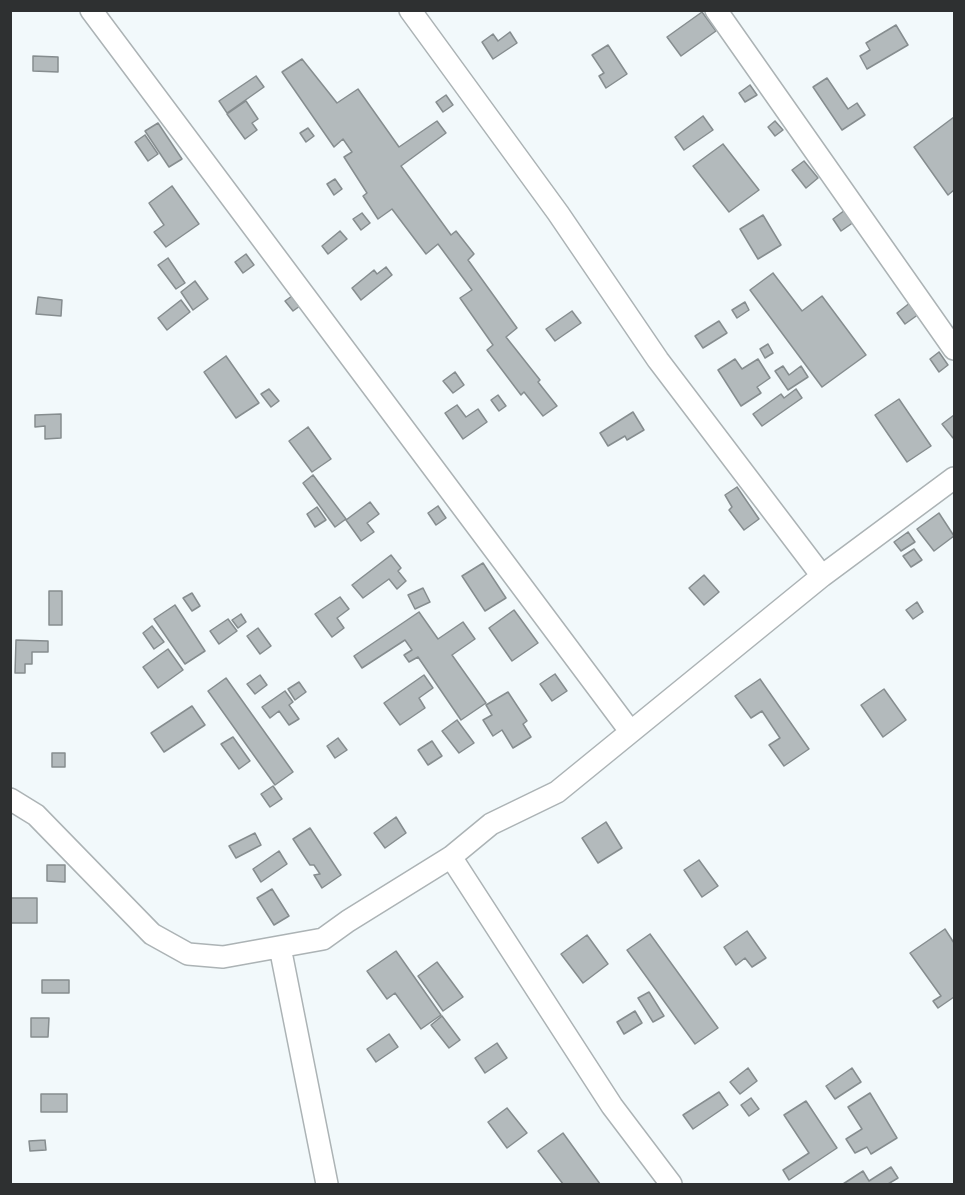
<!DOCTYPE html>
<style>
body{margin:0}
#map{position:relative;width:965px;height:1195px;overflow:hidden;background:#f2f9fb;font-family:"Noto Serif",serif}
canvas{display:block}
.frame{position:absolute;inset:0;border:12px solid #2e3031;pointer-events:none}
</style>
<div id="map">
<canvas width="965" height="1195"></canvas>
<div class="frame"></div>
</div>
<script>
const context = document.querySelector('canvas').getContext('2d');
context.lineJoin = 'round';
function paint(path, color) { context.fillStyle = color; context.fill(path, 'evenodd'); }
const toPath = rows => new Path2D(rows.map(r => 'M' + r).join(''));
function stroke(path, color, width, dash) { context.strokeStyle = color; context.lineWidth = width; context.lineCap = dash ? 'butt' : 'round'; context.setLineDash(dash || []); context.stroke(path); }
const building = toPath([
 [702,12,716,31,681,56,667,37,702,12],
 [896,25,908,45,867,69,860,56,870,50,866,43,896,25],
 [510,32,517,43,493,59,482,42,493,34,498,41,510,32],
 [608,45,627,74,606,88,599,76,604,73,592,55,608,45],
 [33,56,58,57,58,72,33,71,33,56],
 [302,59,337,103,358,89,399,147,437,121,446,133,401,166,451,235,456,231,474,254,468,260,517,328,506,337,540,380,538,382,557,406,543,416,524,392,521,395,487,350,493,345,460,298,472,290,438,244,426,254,392,209,378,219,363,196,367,193,344,157,352,152,343,139,334,147,282,72,302,59],
 [256,76,264,87,227,113,219,101,256,76],
 [827,78,848,109,857,103,865,115,842,130,813,87,827,78],
 [750,85,757,95,745,102,739,93,750,85],
 [446,95,453,105,443,112,436,102,446,95],
 [246,101,258,119,252,123,257,130,245,139,227,114,246,101],
 [703,116,713,130,684,150,675,137,703,116],
 [954,117,954,190,948,195,914,147,954,117],
 [775,121,783,130,775,136,768,127,775,121],
 [158,123,182,159,169,167,145,131,158,123],
 [308,128,314,136,306,142,300,133,308,128],
 [145,135,158,154,148,161,135,142,145,135],
 [723,144,759,190,729,212,693,166,723,144],
 [804,161,818,178,806,188,792,170,804,161],
 [335,179,342,189,334,195,327,184,335,179],
 [172,186,199,224,166,247,154,232,164,225,149,203,172,186],
 [845,210,854,222,841,231,833,219,845,210],
 [362,213,370,223,361,230,353,219,362,213],
 [763,215,781,245,758,259,740,229,763,215],
 [340,231,347,239,328,254,322,246,340,231],
 [246,254,254,265,243,273,235,262,246,254],
 [168,258,185,283,176,289,158,265,168,258],
 [386,267,392,275,361,300,352,288,374,270,377,274,386,267],
 [773,273,802,311,822,296,866,355,822,387,750,290,773,273],
 [195,281,208,299,193,310,181,292,195,281],
 [292,296,300,306,293,311,285,301,292,296],
 [38,297,62,300,61,316,36,314,38,297],
 [181,300,190,312,167,330,158,318,181,300],
 [745,302,749,310,737,318,732,310,745,302],
 [911,302,919,314,905,324,897,313,911,302],
 [572,311,581,323,555,341,546,329,572,311],
 [719,321,727,333,703,348,695,336,719,321],
 [768,344,773,353,765,358,760,349,768,344],
 [939,352,948,365,939,372,930,359,939,352],
 [226,356,259,403,236,418,204,372,226,356],
 [735,359,742,369,758,359,770,378,757,387,761,393,741,406,718,370,735,359],
 [783,366,789,375,801,366,808,377,788,390,775,371,783,366],
 [455,372,464,385,453,393,443,381,455,372],
 [269,389,279,401,271,407,261,394,269,389],
 [796,389,802,398,762,426,753,414,781,394,784,398,796,389],
 [498,395,506,406,499,411,491,400,498,395],
 [899,399,931,446,907,462,875,415,899,399],
 [457,405,466,417,478,409,487,422,463,439,445,413,457,405],
 [633,412,644,430,627,440,625,436,608,446,600,433,633,412],
 [61,414,61,438,45,439,45,426,35,427,35,415,61,414],
 [954,415,954,437,953,438,942,424,954,415],
 [308,427,331,459,312,472,289,441,308,427],
 [313,475,346,519,335,527,303,483,313,475],
 [737,487,759,519,744,530,729,510,732,507,725,495,737,487],
 [370,502,379,514,367,523,374,532,361,541,346,520,370,502],
 [438,506,446,518,436,525,428,513,438,506],
 [317,507,326,520,315,527,307,514,317,507],
 [939,513,954,536,934,551,917,529,939,513],
 [908,532,915,542,901,551,894,542,908,532],
 [914,549,922,560,911,567,903,556,914,549],
 [391,555,401,568,398,571,406,581,397,589,389,579,363,598,352,585,391,555],
 [483,563,506,598,485,611,462,576,483,563],
 [704,575,719,592,704,605,689,588,704,575],
 [423,588,430,602,415,609,408,595,423,588],
 [49,591,62,591,62,625,49,625,49,591],
 [192,593,200,606,192,611,183,598,192,593],
 [340,597,349,609,337,618,344,628,332,637,315,614,340,597],
 [917,602,923,612,913,619,906,610,917,602],
 [175,605,205,651,185,664,154,619,175,605],
 [514,610,538,643,512,661,489,628,514,610],
 [419,612,438,639,463,622,475,639,452,655,486,703,461,720,418,657,409,662,404,655,412,650,405,640,362,668,354,656,419,612],
 [241,614,246,622,238,628,232,620,241,614],
 [228,619,237,631,219,644,210,631,228,619],
 [152,626,164,642,154,649,143,633,152,626],
 [258,628,271,646,260,654,247,636,258,628],
 [16,640,48,641,48,652,32,652,32,664,25,664,25,673,15,673,16,640],
 [168,649,183,670,158,688,143,667,168,649],
 [555,674,567,691,552,701,540,684,555,674],
 [260,675,267,685,255,694,247,684,260,675],
 [424,675,433,688,419,698,425,708,400,725,384,703,424,675],
 [226,678,293,772,275,785,208,691,226,678],
 [760,679,809,749,784,766,769,745,780,738,762,711,751,718,735,696,760,679],
 [299,682,306,692,295,700,288,689,299,682],
 [884,689,906,720,883,737,861,705,884,689],
 [285,691,293,702,289,705,299,719,289,725,279,711,270,718,262,707,285,691],
 [508,692,527,721,523,724,531,737,513,748,502,730,493,736,483,720,492,715,486,705,508,692],
 [192,706,205,725,164,752,151,733,192,706],
 [457,720,474,743,459,753,442,731,457,720],
 [233,737,250,761,239,769,221,744,233,737],
 [338,738,347,750,335,758,327,746,338,738],
 [432,741,442,756,428,765,418,750,432,741],
 [52,753,65,753,65,767,52,767,52,753],
 [273,786,282,799,270,807,261,794,273,786],
 [396,817,406,833,385,848,374,833,396,817],
 [606,822,622,848,598,863,582,838,606,822],
 [310,828,341,875,322,888,314,875,320,874,314,865,310,865,293,839,310,828],
 [255,833,261,845,236,858,229,846,255,833],
 [279,851,287,864,261,882,253,869,279,851],
 [699,860,718,886,702,897,684,870,699,860],
 [47,865,65,865,65,882,47,881,47,865],
 [272,889,289,916,274,925,257,898,272,889],
 [10,898,37,898,37,923,10,923,10,898],
 [945,929,954,943,954,997,938,1008,933,1001,941,996,910,953,945,929],
 [747,931,766,958,752,967,745,958,736,965,724,947,747,931],
 [650,934,718,1028,695,1044,627,950,650,934],
 [587,935,608,964,583,983,561,954,587,935],
 [396,951,441,1015,421,1029,395,993,387,999,367,971,396,951],
 [437,962,463,997,443,1011,418,976,437,962],
 [42,980,69,980,69,993,42,993,42,980],
 [649,992,664,1016,653,1022,638,998,649,992],
 [635,1011,642,1023,624,1034,617,1022,635,1011],
 [442,1016,460,1040,449,1048,431,1025,442,1016],
 [31,1018,49,1018,48,1037,31,1037,31,1018],
 [389,1034,398,1047,376,1062,367,1049,389,1034],
 [497,1043,507,1058,485,1073,475,1058,497,1043],
 [748,1068,757,1081,740,1094,730,1082,748,1068],
 [852,1068,861,1082,835,1099,826,1086,852,1068],
 [719,1092,728,1105,693,1129,683,1115,719,1092],
 [870,1093,897,1138,871,1154,867,1147,855,1153,846,1139,862,1129,848,1107,870,1093],
 [41,1094,67,1094,67,1112,41,1112,41,1094],
 [751,1098,759,1109,749,1116,741,1105,751,1098],
 [806,1101,837,1148,789,1180,783,1170,809,1153,784,1115,806,1101],
 [507,1108,527,1133,507,1148,488,1122,507,1108],
 [563,1133,600,1184,563,1184,538,1151,563,1133],
 [45,1140,46,1150,30,1151,29,1141,45,1140],
 [891,1167,898,1178,888,1184,843,1184,863,1171,869,1181,891,1167]
]);
const minor = toPath([
 [91,10,630,731],
 [410,10,558,213,658,360,822,576],
 [716,10,954,349],
 [10,799,36,815,152,934,188,954,223,957,323,939,348,921,451,857,491,824,557,792,822,576,954,478],
 [451,857,612,1106,671,1184],
 [280,947,327,1184]
]);
paint(building, '#b3babc');
stroke(building, '#868d8f', 1.5);
stroke(minor, '#acb3b5', 24);
stroke(minor, '#fff', 21);
</script>
